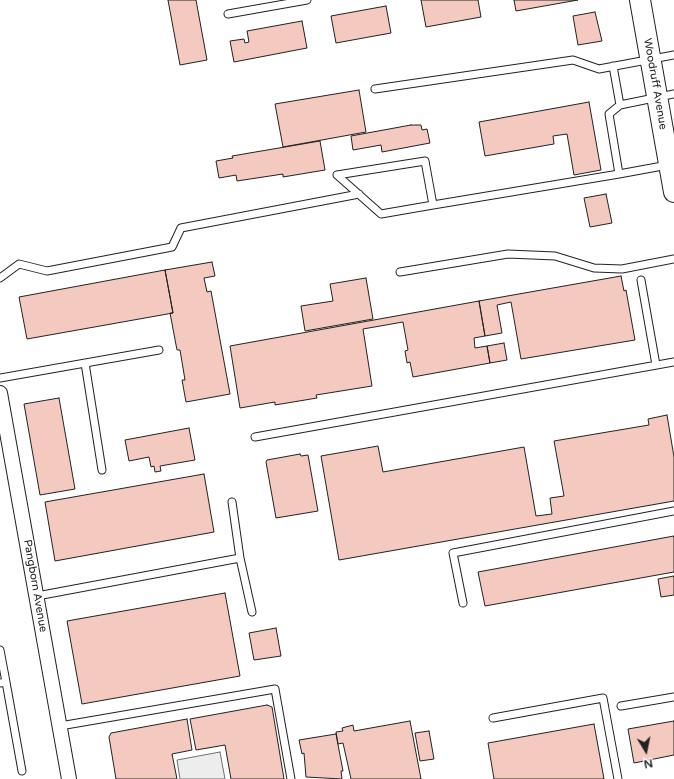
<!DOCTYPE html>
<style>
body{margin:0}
#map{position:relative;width:674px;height:779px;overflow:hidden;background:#fff;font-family:"Varela Round",sans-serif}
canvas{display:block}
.north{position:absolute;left:626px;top:731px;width:40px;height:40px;-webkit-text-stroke:3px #fff;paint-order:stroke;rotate:170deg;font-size:11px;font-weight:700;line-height:16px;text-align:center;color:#222}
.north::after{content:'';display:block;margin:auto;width:14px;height:18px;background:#222;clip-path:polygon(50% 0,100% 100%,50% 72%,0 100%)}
</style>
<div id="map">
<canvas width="674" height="779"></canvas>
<div class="north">N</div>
</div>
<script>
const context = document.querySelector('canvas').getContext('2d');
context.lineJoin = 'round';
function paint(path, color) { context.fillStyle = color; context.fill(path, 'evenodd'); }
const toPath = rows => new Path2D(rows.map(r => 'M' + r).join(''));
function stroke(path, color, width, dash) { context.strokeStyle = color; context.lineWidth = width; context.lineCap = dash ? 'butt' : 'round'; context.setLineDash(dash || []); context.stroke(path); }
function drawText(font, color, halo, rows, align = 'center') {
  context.font = font + ' "Varela Round",sans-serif'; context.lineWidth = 3; context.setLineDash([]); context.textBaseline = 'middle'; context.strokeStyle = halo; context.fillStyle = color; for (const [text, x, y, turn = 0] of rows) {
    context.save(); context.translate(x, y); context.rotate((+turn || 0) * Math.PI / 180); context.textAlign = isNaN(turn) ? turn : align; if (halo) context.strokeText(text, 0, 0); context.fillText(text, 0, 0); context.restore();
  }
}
const parking = toPath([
 [220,752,225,779,180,779,177,760,220,752]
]);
const building = toPath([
 [168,0,196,0,207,60,180,65,168,0],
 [421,0,478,0,481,17,426,27,421,0],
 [514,0,578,0,516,11,514,0],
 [386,6,391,33,336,43,331,16,386,6],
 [595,12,602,41,578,45,573,16,595,12],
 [302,21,307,48,234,62,230,41,244,39,245,43,249,42,247,31,302,21],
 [359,90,366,132,283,147,275,104,359,90],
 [589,102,601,170,574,175,567,134,553,136,554,144,485,156,479,122,589,102],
 [411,125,421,125,422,130,427,129,430,143,382,152,381,145,353,150,351,136,411,125],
 [320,141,325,170,283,177,283,174,237,181,236,175,219,178,216,161,233,158,232,156,320,141],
 [606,194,612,223,590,227,584,198,606,194],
 [212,262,215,276,204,278,207,292,211,291,230,394,186,402,182,380,185,380,180,350,177,350,170,313,173,313,165,270,212,262],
 [165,270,173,313,27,339,19,297,165,270],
 [621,276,624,291,626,290,635,340,521,359,511,302,497,305,502,333,485,336,479,301,621,276],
 [366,278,373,319,305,331,301,306,333,301,330,284,366,278],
 [479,301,485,336,474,338,475,348,487,346,490,363,413,377,410,362,407,363,405,351,408,350,403,322,363,329,372,386,316,395,317,398,275,405,275,402,240,408,230,346,479,301],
 [504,343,507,360,490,363,487,346,504,343],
 [59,398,75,489,40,495,24,404,59,398],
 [667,415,674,457,674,501,339,560,321,456,378,446,383,472,524,447,536,516,552,514,550,498,564,496,554,441,649,425,648,419,667,415],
 [189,428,195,460,160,466,161,471,155,472,154,466,151,467,149,457,129,461,125,440,189,428],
 [300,454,301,456,308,455,318,511,276,518,266,462,267,460,300,454],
 [204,474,214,532,55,561,45,502,204,474],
 [674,536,674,572,485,606,478,572,674,536],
 [674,576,674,595,661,597,658,579,674,576],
 [225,593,240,676,82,704,67,621,225,593],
 [276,628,281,656,254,660,249,633,276,628],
 [267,705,272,707,284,779,231,779,225,745,196,750,190,719,267,705],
 [187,719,192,750,172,754,177,779,116,779,109,737,111,733,187,719],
 [410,721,421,779,351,779,343,743,338,744,336,732,343,731,342,728,353,725,354,731,410,721],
 [674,721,674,755,634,763,628,729,674,721],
 [594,724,604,779,494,779,488,743,594,724],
 [429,731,434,759,420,761,415,733,429,731],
 [336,734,343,771,341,771,342,779,306,777,304,753,302,754,299,740,336,734]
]);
const service = toPath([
 [228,14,307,0],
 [375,89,573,60,599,69,674,55],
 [620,105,674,94],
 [619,174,668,165],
 [433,205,425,161,337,175,381,214,433,205,619,174,609,114,620,105,613,66],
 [400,272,508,254,555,256,594,268,622,269,674,259],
 [0,278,19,264,47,271,172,247,181,228,359,194],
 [641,280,656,365],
 [85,363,102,470],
 [0,378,159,350],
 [255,437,674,362],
 [232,502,240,558],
 [37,596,240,558,252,612],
 [463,603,453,553,674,511],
 [0,650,6,682,0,683],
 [6,682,22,771],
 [621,706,674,697],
 [493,718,603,698,618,779],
 [60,726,275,689,291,779]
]);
const minor = toPath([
 [0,393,69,779]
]);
const secondary = toPath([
 [640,0,674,192]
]);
const streetNames = [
 ["Woodruff Avenue",655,84,80],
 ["Pangborn Avenue",35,586,80]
];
paint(parking, '#ededed');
stroke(parking, '#6f6f6f', 1);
paint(building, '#f3c9c0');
stroke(building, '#222', 1);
stroke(service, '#222', 9);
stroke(minor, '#222', 16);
stroke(secondary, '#222', 22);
stroke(service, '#fff', 7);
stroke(minor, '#fff', 14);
stroke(secondary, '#fff', 20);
drawText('11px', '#222', '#fff', streetNames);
</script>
